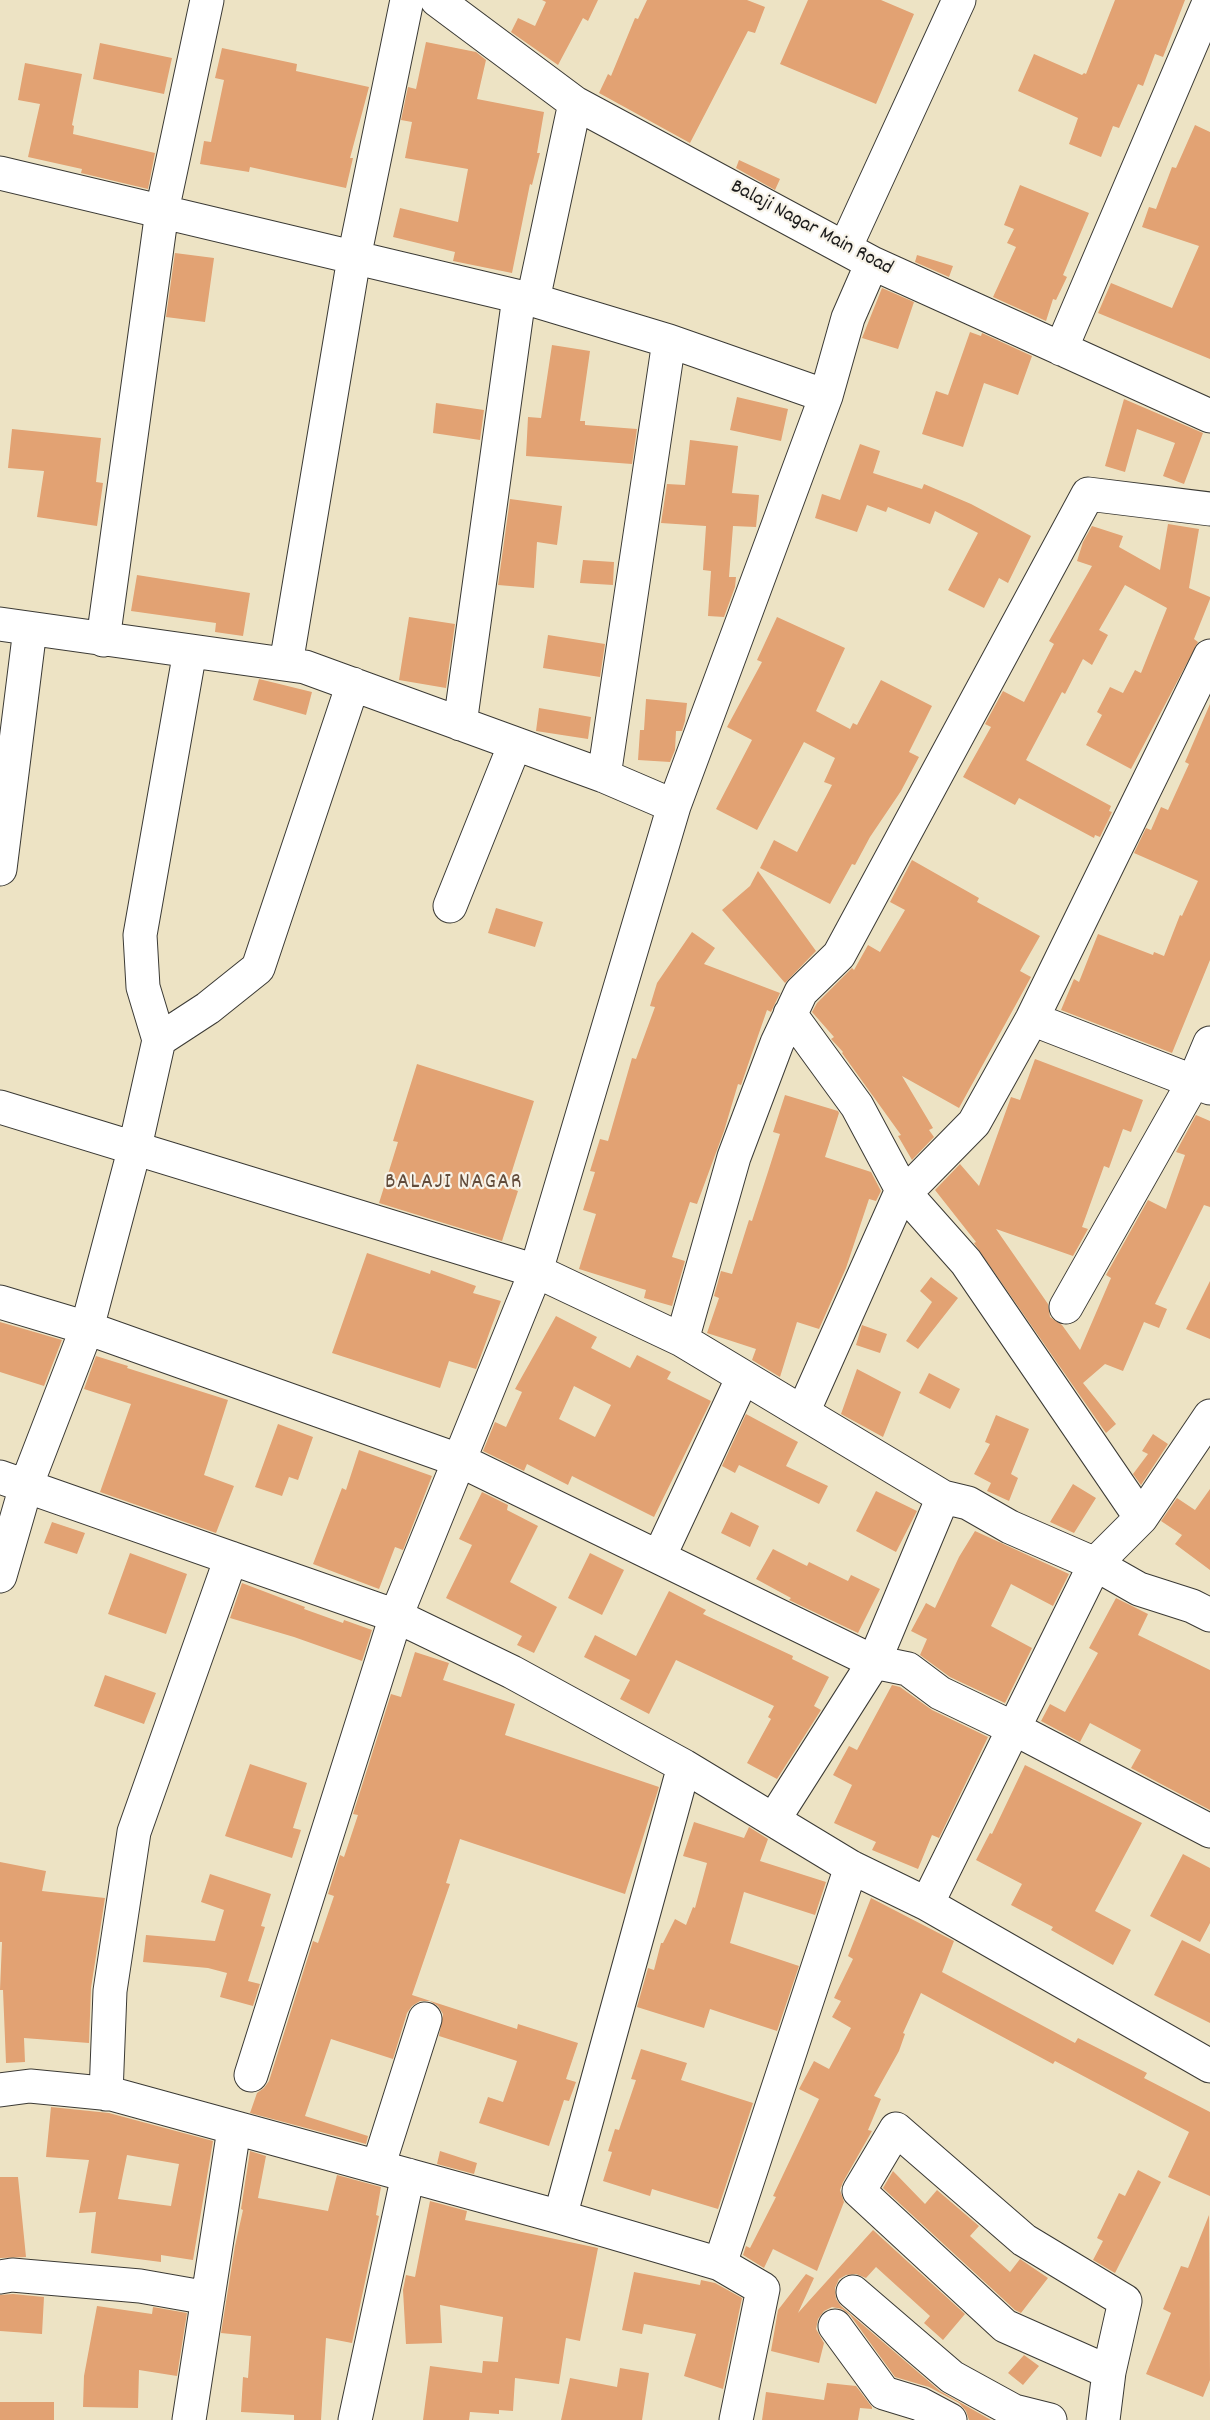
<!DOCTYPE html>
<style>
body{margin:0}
canvas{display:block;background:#ede3c4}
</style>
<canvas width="1210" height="2420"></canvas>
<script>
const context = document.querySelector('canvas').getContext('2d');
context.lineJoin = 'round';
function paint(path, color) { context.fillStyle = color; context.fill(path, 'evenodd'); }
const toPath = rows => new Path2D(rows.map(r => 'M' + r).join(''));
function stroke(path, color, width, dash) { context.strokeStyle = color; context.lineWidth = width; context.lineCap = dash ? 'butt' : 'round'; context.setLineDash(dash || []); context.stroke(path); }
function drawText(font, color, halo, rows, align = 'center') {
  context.font = font + ' Dekko,sans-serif'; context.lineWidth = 4.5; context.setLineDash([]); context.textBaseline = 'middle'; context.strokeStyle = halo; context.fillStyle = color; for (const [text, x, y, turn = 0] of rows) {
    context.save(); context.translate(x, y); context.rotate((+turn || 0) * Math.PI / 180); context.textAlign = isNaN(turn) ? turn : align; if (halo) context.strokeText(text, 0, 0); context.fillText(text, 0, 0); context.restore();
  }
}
const building = toPath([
 [542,0,598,0,588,21,583,18,558,65,511,32,518,18,535,26,546,2],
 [647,0,747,0,765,7,755,33,748,31,690,143,599,93,608,74,611,76,635,18,638,19],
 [808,0,881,0,914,14,876,104,780,64],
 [1115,0,1185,0,1163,57,1155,54,1143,86,1138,84,1119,128,1113,126,1101,157,1069,144,1078,118,1018,91,1034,54,1082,75,1084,73,1086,74],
 [426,42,476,52,486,60,477,99,544,112,537,153,540,153,532,185,530,184,512,273,453,261,455,252,393,237,400,208,458,222,468,169,405,158,412,122,401,120,408,87,416,89],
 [100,43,172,58,164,94,93,79],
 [222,48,297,64,296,71,369,87,350,158,353,158,346,188,250,167,249,172,200,164,204,141,211,142,224,80,215,78],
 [25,63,82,74,72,125,74,126,73,134,155,153,148,189,81,173,82,169,28,157,40,104,18,100],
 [1195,125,1210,132,1210,359,1098,313,1111,283,1172,308,1199,246,1142,227,1149,207,1156,209,1172,167,1176,168],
 [739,160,780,179,775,190,736,168],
 [1020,185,1089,213,1063,275,1067,277,1056,300,1053,299,1046,321,993,297,1016,247,1007,243,1014,229,1004,225],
 [175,253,214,258,205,322,166,317],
 [917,255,953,266,949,277,915,262],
 [882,288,914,302,898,349,862,338],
 [970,332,981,336,982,333,1032,356,1018,395,984,383,963,447,922,434,936,391,948,395],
 [552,345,590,351,580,421,585,421,585,425,637,429,632,464,526,456,528,417,541,418],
 [737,397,788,409,781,441,730,430],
 [1124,399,1203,433,1184,484,1163,476,1175,443,1137,429,1125,472,1105,466],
 [436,403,484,410,480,440,433,433],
 [12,429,101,438,96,482,103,483,97,526,37,517,44,471,8,468],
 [690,440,738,446,732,493,759,495,756,527,733,526,729,577,736,577,735,587,724,617,708,616,711,571,703,570,706,526,661,523,667,484,685,485],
 [860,444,880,451,873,473,922,489,924,484,971,504,1031,536,1008,583,999,578,984,608,948,590,978,533,935,511,930,524,888,507,886,512,867,505,857,532,815,518,822,494,840,500],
 [510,499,562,506,557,545,537,542,534,588,498,585],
 [1168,524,1199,529,1189,588,1210,597,1210,599,1194,639,1198,642,1131,769,1086,745,1102,715,1097,712,1110,687,1123,693,1135,670,1141,673,1167,608,1125,585,1099,630,1108,635,1092,665,1083,659,1065,694,1062,692,1026,760,1111,806,1109,811,1112,812,1100,837,1095,835,1094,838,1019,798,1015,805,963,777,991,727,985,724,1003,691,1024,702,1054,644,1049,641,1092,566,1077,561,1083,542,1092,526,1123,536,1119,547,1160,570],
 [583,560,614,562,613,585,580,583],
 [137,575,250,593,243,636,215,632,216,623,131,611],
 [409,617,455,624,446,688,399,680],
 [777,617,845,648,816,711,850,729,853,723,857,725,881,680,932,706,909,752,919,757,901,791,870,837,855,865,852,864,830,904,760,868,774,840,797,852,832,785,824,782,835,758,804,742,757,830,716,809,752,740,727,727,762,662,757,660],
 [548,635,605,644,600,677,543,668],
 [259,679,312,692,306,715,253,700],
 [646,699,687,703,685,721,682,731,676,731,675,750,670,762,638,760,640,730,644,730],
 [1210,704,1210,960,1172,1053,1061,1010,1074,979,1079,982,1098,934,1153,955,1154,952,1164,956,1180,915,1182,916,1198,881,1134,853,1146,828,1151,830,1161,807,1168,810,1189,764,1185,762],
 [539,708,591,717,588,739,536,731],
 [912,860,979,898,977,902,1040,936,1020,971,1031,977,959,1108,902,1076,933,1128,929,1130,934,1137,912,1160,898,1136,901,1135,842,1053,843,1052,831,1039,834,1037,812,1012,817,1003,852,968,854,970,868,945,880,952,905,910,890,902],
 [758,871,816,951,785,983,722,910,750,886],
 [496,908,543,922,535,947,488,933],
 [692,932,715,948,704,964,780,993,771,1012,767,1010,741,1085,738,1084,724,1131,697,1204,690,1202,672,1257,685,1261,672,1306,644,1298,646,1290,579,1269,596,1214,583,1210,595,1172,590,1171,600,1139,608,1141,632,1058,636,1059,655,1007,650,1006,657,983],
 [1035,1059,1143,1100,1131,1132,1123,1129,1109,1168,1104,1166,1082,1227,1088,1229,1073,1256,996,1229,1048,1304,1050,1317,1062,1325,1080,1350,1111,1278,1106,1275,1148,1200,1166,1209,1185,1155,1176,1152,1196,1115,1210,1121,1210,1207,1204,1205,1155,1304,1167,1309,1159,1328,1144,1322,1123,1371,1105,1364,1083,1383,1116,1424,1106,1433,974,1243,976,1242,935,1190,960,1164,979,1186,1011,1097,1020,1100],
 [417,1064,534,1101,507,1187,518,1191,502,1241,379,1203,398,1142,393,1141],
 [785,1095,838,1111,839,1113,825,1157,871,1172,881,1191,876,1201,869,1199,846,1268,819,1329,797,1322,780,1377,752,1360,756,1349,707,1333,719,1298,714,1296,721,1271,732,1274,749,1220,752,1221,768,1172,780,1134,773,1132],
 [367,1253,430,1274,431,1270,476,1286,473,1293,501,1301,476,1369,449,1361,440,1388,332,1353],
 [931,1277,958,1298,918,1349,906,1341,932,1302,920,1291],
 [1210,1281,1210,1339,1186,1329],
 [556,1316,597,1337,591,1348,630,1368,637,1355,671,1372,667,1379,711,1401,654,1517,572,1476,568,1485,527,1464,524,1471,483,1451,495,1422,506,1427,522,1392,515,1389],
 [574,1386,611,1405,595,1437,559,1419],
 [0,1322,62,1340,44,1386,0,1372],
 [862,1325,887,1334,880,1353,856,1345],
 [96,1356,128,1366,127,1368,228,1400,204,1475,234,1486,216,1533,100,1492,131,1404,84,1389],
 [857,1369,901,1392,883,1437,841,1414],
 [929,1373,960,1389,950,1409,919,1393],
 [746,1414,798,1442,786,1466,828,1486,819,1504,739,1465,735,1473,722,1466],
 [996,1415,1029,1429,1011,1474,1018,1478,1009,1501,987,1491,991,1483,974,1474,990,1444,985,1442],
 [278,1424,313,1437,298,1480,289,1477,282,1496,255,1487],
 [1153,1434,1168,1444,1141,1485,1133,1474,1148,1454,1142,1451],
 [359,1450,432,1476,403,1550,395,1547,379,1589,313,1564,342,1488,346,1490],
 [1073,1484,1096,1498,1074,1533,1050,1522],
 [1210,1489,1210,1570,1175,1544,1182,1535,1161,1521,1177,1498,1195,1510],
 [876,1491,917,1511,896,1552,856,1531],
 [482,1492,508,1505,507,1510,538,1526,510,1582,557,1607,534,1653,517,1645,522,1636,446,1598,472,1545,459,1539],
 [731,1512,759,1526,750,1547,721,1533],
 [52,1522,85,1533,77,1554,44,1543],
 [975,1531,1069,1574,1053,1606,1011,1584,991,1626,1032,1648,1005,1703,950,1677,920,1655,927,1639,911,1631,926,1603,935,1608,959,1557],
 [773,1549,807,1566,809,1562,848,1581,851,1575,880,1589,858,1633,789,1600,791,1598,756,1579],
 [130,1553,187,1574,166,1634,108,1614],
 [590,1553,624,1570,602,1615,568,1598],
 [242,1583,305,1607,304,1609,343,1623,344,1620,372,1630,362,1661,294,1637,230,1618],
 [669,1591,706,1610,703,1614,793,1656,792,1659,829,1677,814,1706,821,1710,777,1779,747,1763,771,1719,768,1717,774,1706,676,1660,649,1714,620,1699,630,1680,584,1657,595,1635,636,1656],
 [1116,1598,1148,1614,1138,1635,1210,1670,1210,1810,1131,1768,1141,1750,1090,1723,1080,1742,1041,1721,1050,1704,1065,1712,1098,1653,1089,1648],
 [415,1652,449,1663,443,1680,515,1704,505,1735,659,1787,625,1894,460,1839,446,1883,450,1884,412,1995,517,2029,518,2024,578,2043,566,2079,576,2082,569,2101,564,2100,549,2146,479,2123,488,2097,503,2102,517,2061,439,2036,443,2014,438,2006,430,2001,420,2001,412,2006,407,2013,393,2059,331,2039,305,2116,368,2136,366,2144,250,2113,257,2093,264,2088,269,2081,313,1941,318,1943,334,1896,328,1894,340,1855,344,1857,358,1815,353,1814,391,1694,401,1697],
 [105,1675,156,1693,144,1724,94,1706],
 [892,1685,900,1687,932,1710,988,1737,939,1838,932,1835,918,1869,872,1850,876,1842,834,1823,852,1785,833,1775,849,1746,857,1750],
 [250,1764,307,1783,293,1828,301,1830,292,1858,225,1836],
 [1025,1765,1142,1823,1095,1911,1131,1930,1113,1965,1051,1930,1053,1927,1011,1905,1022,1884,976,1860,990,1833,992,1834],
 [694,1822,744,1838,749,1827,768,1839,760,1861,826,1882,815,1915,744,1892,730,1943,799,1966,777,2031,710,2009,704,2028,637,2007,648,1968,654,1970,661,1943,663,1943,675,1919,686,1925,693,1907,695,1908,707,1863,683,1856],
 [1183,1854,1210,1868,1210,1923,1200,1942,1150,1916],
 [0,1862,46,1871,42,1891,105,1898,91,1988,89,2043,24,2038,25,2062,6,2063,3,1990,0,1990,2,1942,0,1942],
 [210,1874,271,1894,261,1926,265,1927,248,1981,260,1984,253,2006,220,1997,227,1973,208,1968,143,1962,146,1935,215,1941,224,1910,201,1902],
 [871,1898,954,1941,942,1972,1075,2043,1078,2038,1147,2073,1144,2078,1210,2112,1210,2196,1168,2177,1189,2132,1055,2061,1053,2064,921,1993,903,2033,905,2034,899,2051,874,2096,881,2099,868,2130,872,2131,843,2182,840,2190,844,2202,817,2271,773,2249,764,2268,743,2255,746,2246,750,2248,776,2197,773,2196,819,2099,799,2089,814,2061,829,2069,851,2028,832,2017,841,2001,834,1998,853,1959,848,1956],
 [1182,1940,1210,1954,1210,2023,1154,1995],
 [641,2049,687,2063,681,2080,753,2103,718,2209,652,2189,650,2196,603,2181,612,2152,608,2151,615,2129,619,2130,636,2080,631,2079],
 [51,2107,109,2113,213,2141,193,2260,161,2255,161,2262,91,2253,96,2212,79,2213,89,2160,46,2157],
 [127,2155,179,2164,171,2206,118,2199],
 [250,2151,266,2156,258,2198,328,2211,337,2175,381,2187,376,2215,379,2216,352,2343,326,2338,321,2420,294,2420,294,2415,241,2412,243,2377,248,2378,251,2336,221,2333,235,2246,243,2210,241,2209],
 [440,2151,477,2163,474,2174,437,2164],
 [1138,2170,1161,2182,1115,2273,1093,2260,1103,2241,1097,2238,1119,2193,1125,2196],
 [893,2171,925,2204,937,2190,979,2226,970,2236,1010,2272,1020,2259,1048,2278,1021,2313,1015,2310,883,2188],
 [0,2177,18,2177,26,2257,0,2258],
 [430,2201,467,2211,465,2220,598,2248,580,2341,566,2338,559,2384,515,2378,513,2411,499,2410,499,2414,470,2412,469,2420,423,2420,430,2366,482,2373,483,2361,498,2362,503,2317,440,2305,442,2343,406,2344,403,2290,406,2275,415,2277],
 [1209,2215,1210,2380,1203,2397,1146,2374,1171,2313,1163,2309,1181,2266,1188,2268],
 [873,2230,965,2314,943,2340,924,2323,930,2316,876,2267,866,2278,856,2274,846,2275,839,2279,835,2288,836,2299,841,2306,940,2391,991,2420,969,2420,966,2411,959,2403,929,2387,895,2377,850,2315,842,2309,832,2307,824,2311,818,2319,816,2329,824,2343,819,2363,771,2351,778,2310,806,2274,814,2278,798,2313],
 [634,2272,700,2285,701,2280,715,2283,742,2298,723,2389,684,2376,696,2334,644,2324,642,2334,622,2330],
 [13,2294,44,2297,42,2334,0,2331,0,2295],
 [97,2306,152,2314,153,2307,187,2313,177,2376,139,2370,138,2408,83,2407,84,2376],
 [1024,2355,1039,2366,1023,2385,1008,2373],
 [620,2368,649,2373,642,2420,561,2420,570,2378,617,2387],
 [827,2383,856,2386,872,2407,872,2409,860,2408,858,2420,762,2420,766,2392,824,2400],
 [0,2402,54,2402,54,2420,0,2420]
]);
const minor = toPath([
 [437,0,575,103,872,263,1210,416],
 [0,173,533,300,669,341,826,396],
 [845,248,959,0],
 [533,300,575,103],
 [1061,349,1210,0],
 [0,624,305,667,604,776,674,806],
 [103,640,162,211,207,0],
 [286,664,354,258,407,0],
 [460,724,519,297],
 [604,776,669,341],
 [0,869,30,629],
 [450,906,515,744],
 [790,1014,857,1106,902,1190,966,1262,1141,1518],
 [1032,1019,1210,1088],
 [159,1040,208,1008,258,968,353,684],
 [0,1107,536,1271,682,1340,943,1497,968,1503,1010,1527,1095,1564,1139,1589,1192,1606,1210,1615],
 [0,1302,87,1328,461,1461,874,1662,908,1669,940,1693,1013,1728,1210,1831],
 [1066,1307,1194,1081,1210,1043],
 [682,1340,734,1157,777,1043,801,992,839,955,1088,494,1210,509],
 [803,1412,902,1190,916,1182,974,1123,1032,1019,1210,656],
 [0,1477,396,1616,512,1672,684,1766,851,1867,927,1904,1210,2066],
 [659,1557,743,1377],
 [0,1576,26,1486,87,1328,135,1147,159,1040,143,987,140,935,190,651],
 [774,1819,874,1662,943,1497],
 [927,1904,1095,1564,1141,1518,1210,1416],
 [251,2075,396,1616,536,1271,674,806,826,396,848,318,872,263],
 [0,2090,30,2086,112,2094,560,2217,720,2264,763,2289,736,2420],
 [106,2094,110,1991,134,1832,231,1558],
 [378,2167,425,2019],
 [560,2217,684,1766],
 [720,2264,851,1867],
 [0,2277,12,2275,140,2286,208,2298],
 [853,2292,952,2377,1014,2411,1050,2420],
 [835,2326,884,2393,920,2404,950,2420],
 [189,2420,234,2129],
 [355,2420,408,2175],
 [1103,2420,1109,2372,1125,2301,1024,2240,896,2129,859,2191,1005,2326,1109,2372]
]);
const streetNames = [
 ["Balaji Nagar Main Road",811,229,28]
];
const neighbourhoodNames = [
 ["BALAJI NAGAR",454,1184]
];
paint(building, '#e2a273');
stroke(minor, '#3b3a35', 35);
stroke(minor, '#fff', 33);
drawText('21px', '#1c1c1c', '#f7f3e8', streetNames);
context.letterSpacing = '1.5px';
drawText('22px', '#614b3a', '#f7f3e8', neighbourhoodNames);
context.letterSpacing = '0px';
</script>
